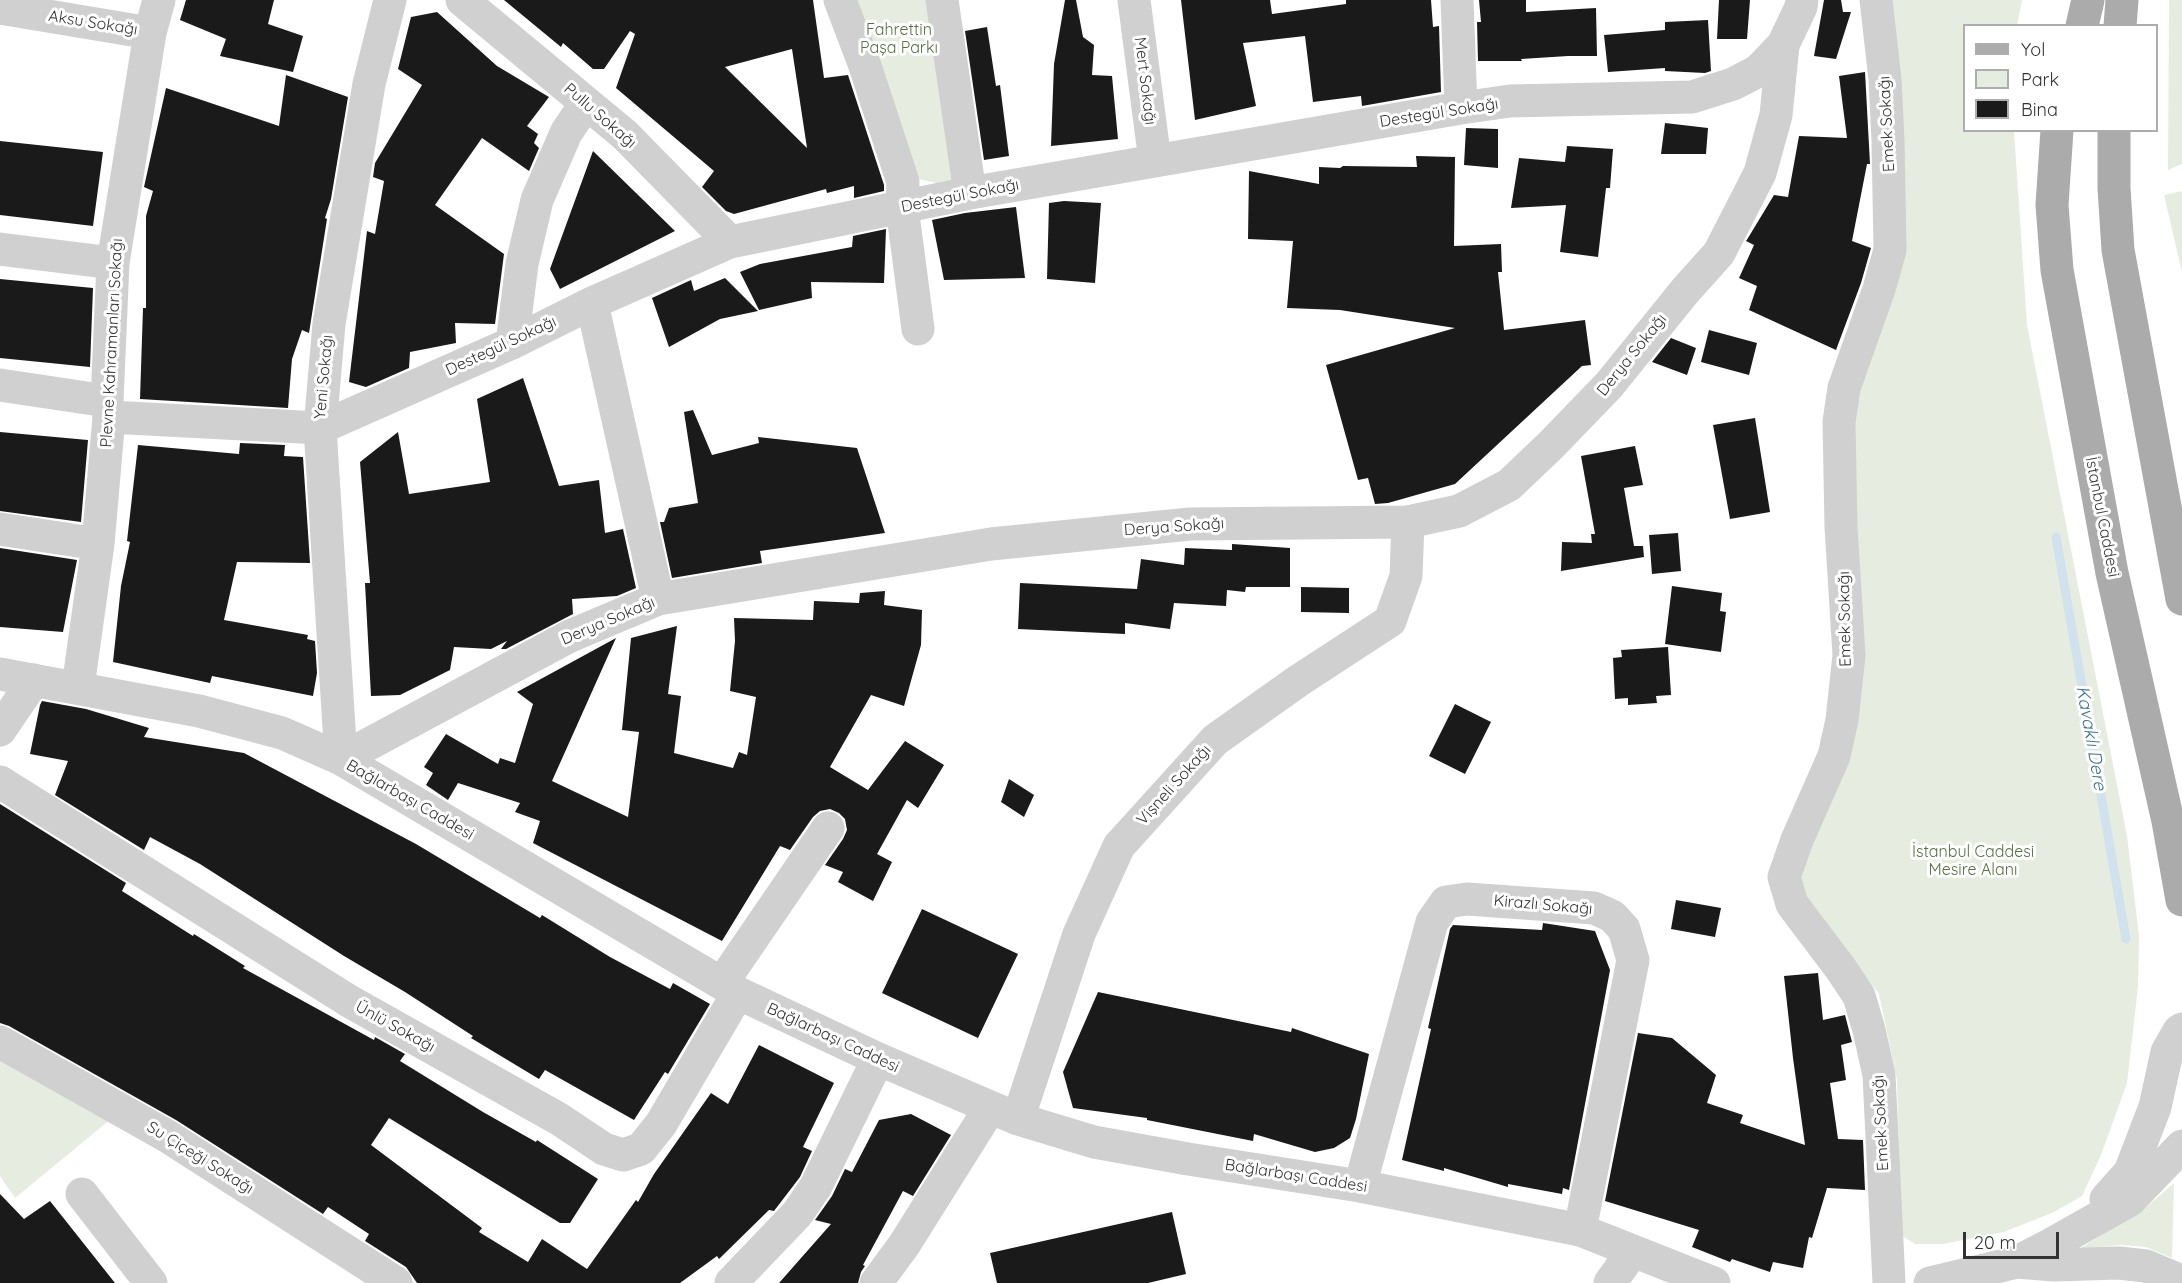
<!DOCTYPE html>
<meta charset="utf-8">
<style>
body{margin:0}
#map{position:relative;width:2182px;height:1283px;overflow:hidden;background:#fff;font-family:Quicksand,sans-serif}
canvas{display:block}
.legend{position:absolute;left:1963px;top:24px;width:195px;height:108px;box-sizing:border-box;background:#fff;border:2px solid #adadad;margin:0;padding:8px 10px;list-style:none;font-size:18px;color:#333}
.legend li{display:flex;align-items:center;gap:12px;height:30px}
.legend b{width:30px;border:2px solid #adadad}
.scale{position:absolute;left:1963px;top:1232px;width:96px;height:27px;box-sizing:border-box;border:3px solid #333;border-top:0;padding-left:8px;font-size:18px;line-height:21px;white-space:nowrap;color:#333;-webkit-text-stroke:4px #fff;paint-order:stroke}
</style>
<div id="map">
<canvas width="2182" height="1283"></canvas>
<ul class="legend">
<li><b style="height:8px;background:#ababab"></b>Yol</li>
<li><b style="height:16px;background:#e6ecdf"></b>Park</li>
<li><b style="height:16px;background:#1a1a1a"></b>Bina</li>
</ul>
<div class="scale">20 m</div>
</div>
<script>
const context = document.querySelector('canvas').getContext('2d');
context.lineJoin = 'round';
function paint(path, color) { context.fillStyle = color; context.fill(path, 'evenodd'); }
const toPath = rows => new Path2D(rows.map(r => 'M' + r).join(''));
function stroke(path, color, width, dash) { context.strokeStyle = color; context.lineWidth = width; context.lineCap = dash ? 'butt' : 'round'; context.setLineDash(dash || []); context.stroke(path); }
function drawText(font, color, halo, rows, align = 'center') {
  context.font = font + ' Quicksand,sans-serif'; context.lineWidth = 6; context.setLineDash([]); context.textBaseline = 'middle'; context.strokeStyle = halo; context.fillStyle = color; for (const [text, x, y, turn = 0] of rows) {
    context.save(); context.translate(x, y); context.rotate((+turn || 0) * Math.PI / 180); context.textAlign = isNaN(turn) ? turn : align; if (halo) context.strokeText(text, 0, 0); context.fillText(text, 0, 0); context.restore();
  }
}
const green = toPath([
 [847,0,931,0,963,189,905,176],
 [1886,0,2022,0,2017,25,1964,26,1964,130,2014,131,2027,325,2127,836,2139,936,2138,987,2127,1083,2101,1155,2082,1196,2054,1212,2004,1232,1943,1244,1915,1244,1901,1235,1897,1080,1879,994,1805,903,1800,877,1813,833,1855,737,1862,677,1846,419,1889,300],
 [2169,0,2182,0,2182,164,2168,170],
 [2182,191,2182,272,2164,195],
 [0,1055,117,1114,15,1198,0,1176],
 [2174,1183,2172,1258,2146,1247,2121,1245,2079,1249,2144,1209]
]);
const stream = toPath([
 [2056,537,2126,939]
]);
const building = toPath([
 [186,0,274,0,268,24,303,36,293,72,220,56,226,39,180,20],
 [504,0,813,0,824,78,848,75,884,185,884,191,854,198,854,186,827,193,826,189,734,214,726,211,702,187,714,171,616,88,635,34,630,31,604,69,593,69,563,43,561,47],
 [792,49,807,148,725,67],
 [1065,0,1076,0,1083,37,1094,45,1092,75,1112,76,1118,139,1051,146,1054,64],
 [1181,0,1270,0,1272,14,1346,4,1346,0,1431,0,1433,27,1439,26,1441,92,1362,106,1361,96,1313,102,1305,36,1243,43,1256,106,1195,120],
 [1479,0,1526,0,1526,12,1596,8,1597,56,1568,56,1521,59,1522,61,1478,61,1477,22,1481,22],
 [1719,0,1750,0,1747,39,1717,39],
 [1824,0,1841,0,1843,12,1851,12,1836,59,1814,56],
 [437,12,497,66,549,97,527,126,538,134,534,143,539,148,529,171,482,138,435,205,504,254,495,324,455,323,456,343,410,352,409,368,366,387,349,382,367,231,375,234,384,181,373,177,375,163,422,85,398,69,411,17],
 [1708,20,1711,71,1705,73,1665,71,1665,68,1608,72,1604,35,1665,30,1665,22],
 [987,27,996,86,1000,85,1009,156,984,160,965,31],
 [1865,72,1870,164,1867,164,1852,241,1871,248,1861,283,1836,350,1749,310,1757,286,1739,278,1754,245,1746,241,1748,238,1774,195,1788,197,1799,136,1847,138,1839,76],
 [286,75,348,97,331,199,325,218,327,219,309,333,302,330,292,359,288,408,140,399,143,308,146,308,146,216,153,191,144,187,166,88,279,126],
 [1665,123,1708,128,1706,154,1661,154],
 [1466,128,1498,129,1498,168,1464,165],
 [0,141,103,152,93,226,0,215],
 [1567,146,1613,149,1610,188,1606,188,1598,257,1560,252,1566,205,1511,208,1519,158,1565,162],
 [593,151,675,231,560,289,550,269],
 [1416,156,1455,157,1454,246,1501,244,1502,272,1498,272,1504,330,1585,320,1591,365,1582,366,1455,484,1388,503,1375,504,1368,478,1358,480,1326,365,1455,328,1340,310,1287,308,1293,241,1248,239,1249,171,1319,184,1319,167,1340,168,1343,166,1417,167],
 [1064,201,1101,203,1095,283,1047,279,1049,203],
 [1016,207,1025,278,944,280,932,220,965,213],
 [886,229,884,283,811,282,812,298,759,310,740,272,760,264,852,247,853,236],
 [725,278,758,311,720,319,669,347,652,298,691,280,694,291],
 [0,279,93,288,90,367,0,358],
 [1709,330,1757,343,1749,375,1701,362],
 [1671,338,1696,348,1687,375,1652,362],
 [523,378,559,486,599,480,605,533,623,529,636,588,617,596,572,599,573,614,506,649,501,649,507,641,491,649,454,647,450,670,400,695,371,696,365,583,370,583,360,462,398,432,409,494,490,482,477,399],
 [693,410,712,455,759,443,758,437,857,448,885,533,760,551,762,563,672,578,660,522,664,522,669,508,698,503,684,412],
 [1755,418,1770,512,1730,519,1713,425],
 [0,432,88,440,81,522,0,511],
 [240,443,285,445,284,456,303,457,310,563,237,562,224,620,308,635,307,639,315,641,317,673,313,696,212,676,210,683,113,662,121,586,130,542,127,541,138,445,239,454],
 [1635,446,1643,485,1624,488,1634,546,1643,546,1644,557,1561,571,1562,542,1592,543,1591,534,1595,534,1581,456],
 [1678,533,1681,571,1652,574,1649,535],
 [1232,544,1290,548,1290,587,1246,587,1245,592,1227,590,1226,606,1174,603,1170,629,1125,623,1125,634,1018,629,1020,583,1137,589,1141,559,1184,565,1185,548,1232,550],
 [0,548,77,560,63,632,0,627],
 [1672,586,1722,593,1720,611,1726,612,1721,652,1665,644],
 [1301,587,1349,588,1349,613,1301,612],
 [885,591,884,605,922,610,921,645,904,706,871,695,830,767,868,790,905,741,944,765,918,808,907,800,877,854,892,862,873,901,838,882,843,872,825,865,843,839,847,830,845,819,839,813,830,809,820,811,813,817,790,850,780,846,722,941,533,843,540,821,515,812,520,803,458,783,448,800,426,785,433,773,424,767,446,734,498,764,500,758,515,763,533,704,517,692,616,638,552,781,628,817,639,732,622,730,631,638,677,626,668,694,681,696,674,753,733,768,739,752,747,755,756,697,730,691,735,641,734,618,813,620,814,601,859,603,860,593],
 [1668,647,1671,695,1656,696,1657,703,1628,705,1628,698,1615,699,1613,658,1622,657,1621,650],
 [42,701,86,709,149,728,144,737,244,753,416,844,540,918,542,915,610,957,670,989,673,983,710,1004,668,1074,665,1072,634,1120,545,1070,539,1079,471,1038,473,1036,405,992,344,956,200,864,150,837,144,850,55,795,68,761,30,754,40,705],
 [1455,704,1491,722,1465,774,1429,756],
 [1009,779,1034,795,1024,817,1001,802],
 [0,804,126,883,122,891,193,936,194,934,245,966,243,968,374,1040,375,1037,405,1054,400,1061,483,1112,536,1142,537,1140,598,1179,570,1223,560,1223,389,1118,371,1145,482,1228,479,1232,528,1262,542,1239,587,1269,636,1200,638,1202,654,1174,711,1093,728,1104,759,1045,834,1083,803,1147,812,1151,800,1177,774,1211,769,1210,719,1259,717,1256,680,1283,417,1283,406,1267,365,1241,369,1234,328,1207,323,1214,176,1120,9,1026,0,1023],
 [1676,900,1721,908,1715,937,1671,929],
 [922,909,1018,954,978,1038,882,993],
 [1543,923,1595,931,1610,970,1569,1190,1563,1188,1562,1194,1508,1184,1508,1187,1444,1168,1444,1171,1402,1160,1431,1029,1428,1028,1450,929,1453,925,1542,930],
 [1818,973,1823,1020,1845,1015,1852,1042,1841,1045,1846,1080,1830,1083,1838,1139,1863,1140,1865,1190,1827,1188,1812,1238,1809,1237,1803,1268,1773,1262,1770,1272,1732,1259,1730,1262,1692,1247,1699,1230,1605,1201,1638,1033,1672,1038,1716,1075,1707,1103,1743,1115,1740,1123,1805,1145,1793,1058,1784,976],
 [1098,992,1291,1032,1292,1028,1369,1054,1356,1119,1350,1138,1334,1148,1315,1152,1254,1134,1253,1141,1147,1120,1147,1118,1073,1108,1063,1072],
 [911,1114,951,1135,913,1196,903,1191,863,1265,865,1266,861,1272,858,1283,779,1283,831,1224,815,1220,832,1196,845,1169,852,1172,879,1120],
 [0,1194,24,1219,50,1201,115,1283,0,1283],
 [1172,1212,1186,1274,1148,1283,997,1283,990,1253]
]);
const minor = toPath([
 [390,0,369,84,329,324,320,428,341,759,570,636,658,599,991,544,1190,524,1408,522,1459,511,1509,485,1551,445,1609,385,1685,291,1719,253,1760,173,1776,115,1783,45],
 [462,0,625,135,730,242],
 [840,0,865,66,903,182,902,207,918,329],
 [942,0,970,193],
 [1134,0,1155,161],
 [1457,0,1461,108],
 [1876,0,1885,79,1888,140,1890,250,1879,289,1844,388,1839,422,1841,527,1849,655,1842,720,1834,756,1797,840,1784,877,1792,904,1841,969,1859,996,1869,1030,1879,1075,1889,1283],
 [0,8,150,33],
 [0,249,113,263],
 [592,303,658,599],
 [512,343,522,264,537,200,566,133,586,103],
 [0,385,107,401],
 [109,417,320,428,512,343,592,303,730,242,970,193,1461,108,1510,101,1692,97,1733,84,1758,71,1783,45,1801,7,1802,0],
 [0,529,98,544],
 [0,674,199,711,282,733,341,759,738,993,878,1059,1018,1119,1094,1142,1188,1159,1360,1186,1580,1230,1714,1283],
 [78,687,98,544,109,417,107,401,113,263,150,33,159,0],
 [0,730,34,680],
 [0,782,349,1001,559,1119,604,1149,623,1155,641,1149,661,1124,738,993],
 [722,983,828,828],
 [0,1042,167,1136,396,1283],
 [1018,1119,1079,934,1119,846,1215,740,1298,681,1390,621,1406,576,1408,522],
 [1360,1186,1432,922,1446,902,1467,899,1594,908,1612,916,1624,929,1633,960,1580,1230],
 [82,1194,151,1283],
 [2106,1199,2130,1172,2155,1107,2167,1052,2179,1031,2182,1029],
 [2017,1262,2054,1265,2119,1263,2146,1266,2182,1281],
 [731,1283,797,1214,816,1186,878,1059],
 [876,1283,904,1245,990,1108],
 [1610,1283,1633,1251],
 [1930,1283,2017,1262,2050,1245,2130,1200,2182,1146]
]);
const major = toPath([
 [2082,26,2088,0],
 [2120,26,2122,0],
 [2057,130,2052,205,2057,270,2112,573,2168,821,2182,900],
 [2114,130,2114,188,2118,250,2182,599]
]);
const streetNames = [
 ["Aksu Sokağı",93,23,9],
 ["Mert Sokağı",1145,81,83],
 ["Destegül Sokağı",1439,113,-9],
 ["Pullu Sokağı",600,116,41],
 ["Emek Sokağı",1887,124,-93],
 ["Destegül Sokağı",960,196,-11],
 ["Plevne Kahramanları Sokağı",112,343,-87],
 ["Destegül Sokağı",501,346,-25],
 ["Derya Sokağı",1632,355,-51],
 ["Yeni Sokağı",324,377,-85],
 ["İstanbul Caddesi",2102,517,79],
 ["Derya Sokağı",1174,527,-4],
 ["Emek Sokağı",1845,619,-91],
 ["Derya Sokağı",608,621,-23],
 ["Vişneli Sokağı",1174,785,-48],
 ["Bağlarbaşı Caddesi",410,800,30],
 ["Kirazlı Sokağı",1543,905,5],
 ["Ünlü Sokağı",395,1027,29],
 ["Bağlarbaşı Caddesi",833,1038,25],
 ["Emek Sokağı",1881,1123,-93],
 ["Su Çiçeği Sokağı",200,1158,32],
 ["Bağlarbaşı Caddesi",1296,1176,9]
];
const parkNames = [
 ["Fahrettin",899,30],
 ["Paşa Parkı",899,48],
 ["İstanbul Caddesi",1973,852],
 ["Mesire Alanı",1973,870]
];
const waterNames = [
 ["Kavaklı Dere",2091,738,80]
];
paint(green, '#e6ecdf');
stroke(stream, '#cfe2ee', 9);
paint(building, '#1a1a1a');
stroke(minor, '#d0d0d0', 33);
stroke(major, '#ababab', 33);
drawText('16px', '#333', '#fff', streetNames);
drawText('16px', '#56703f', '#fff', parkNames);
drawText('italic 18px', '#3f7597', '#fff', waterNames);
</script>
